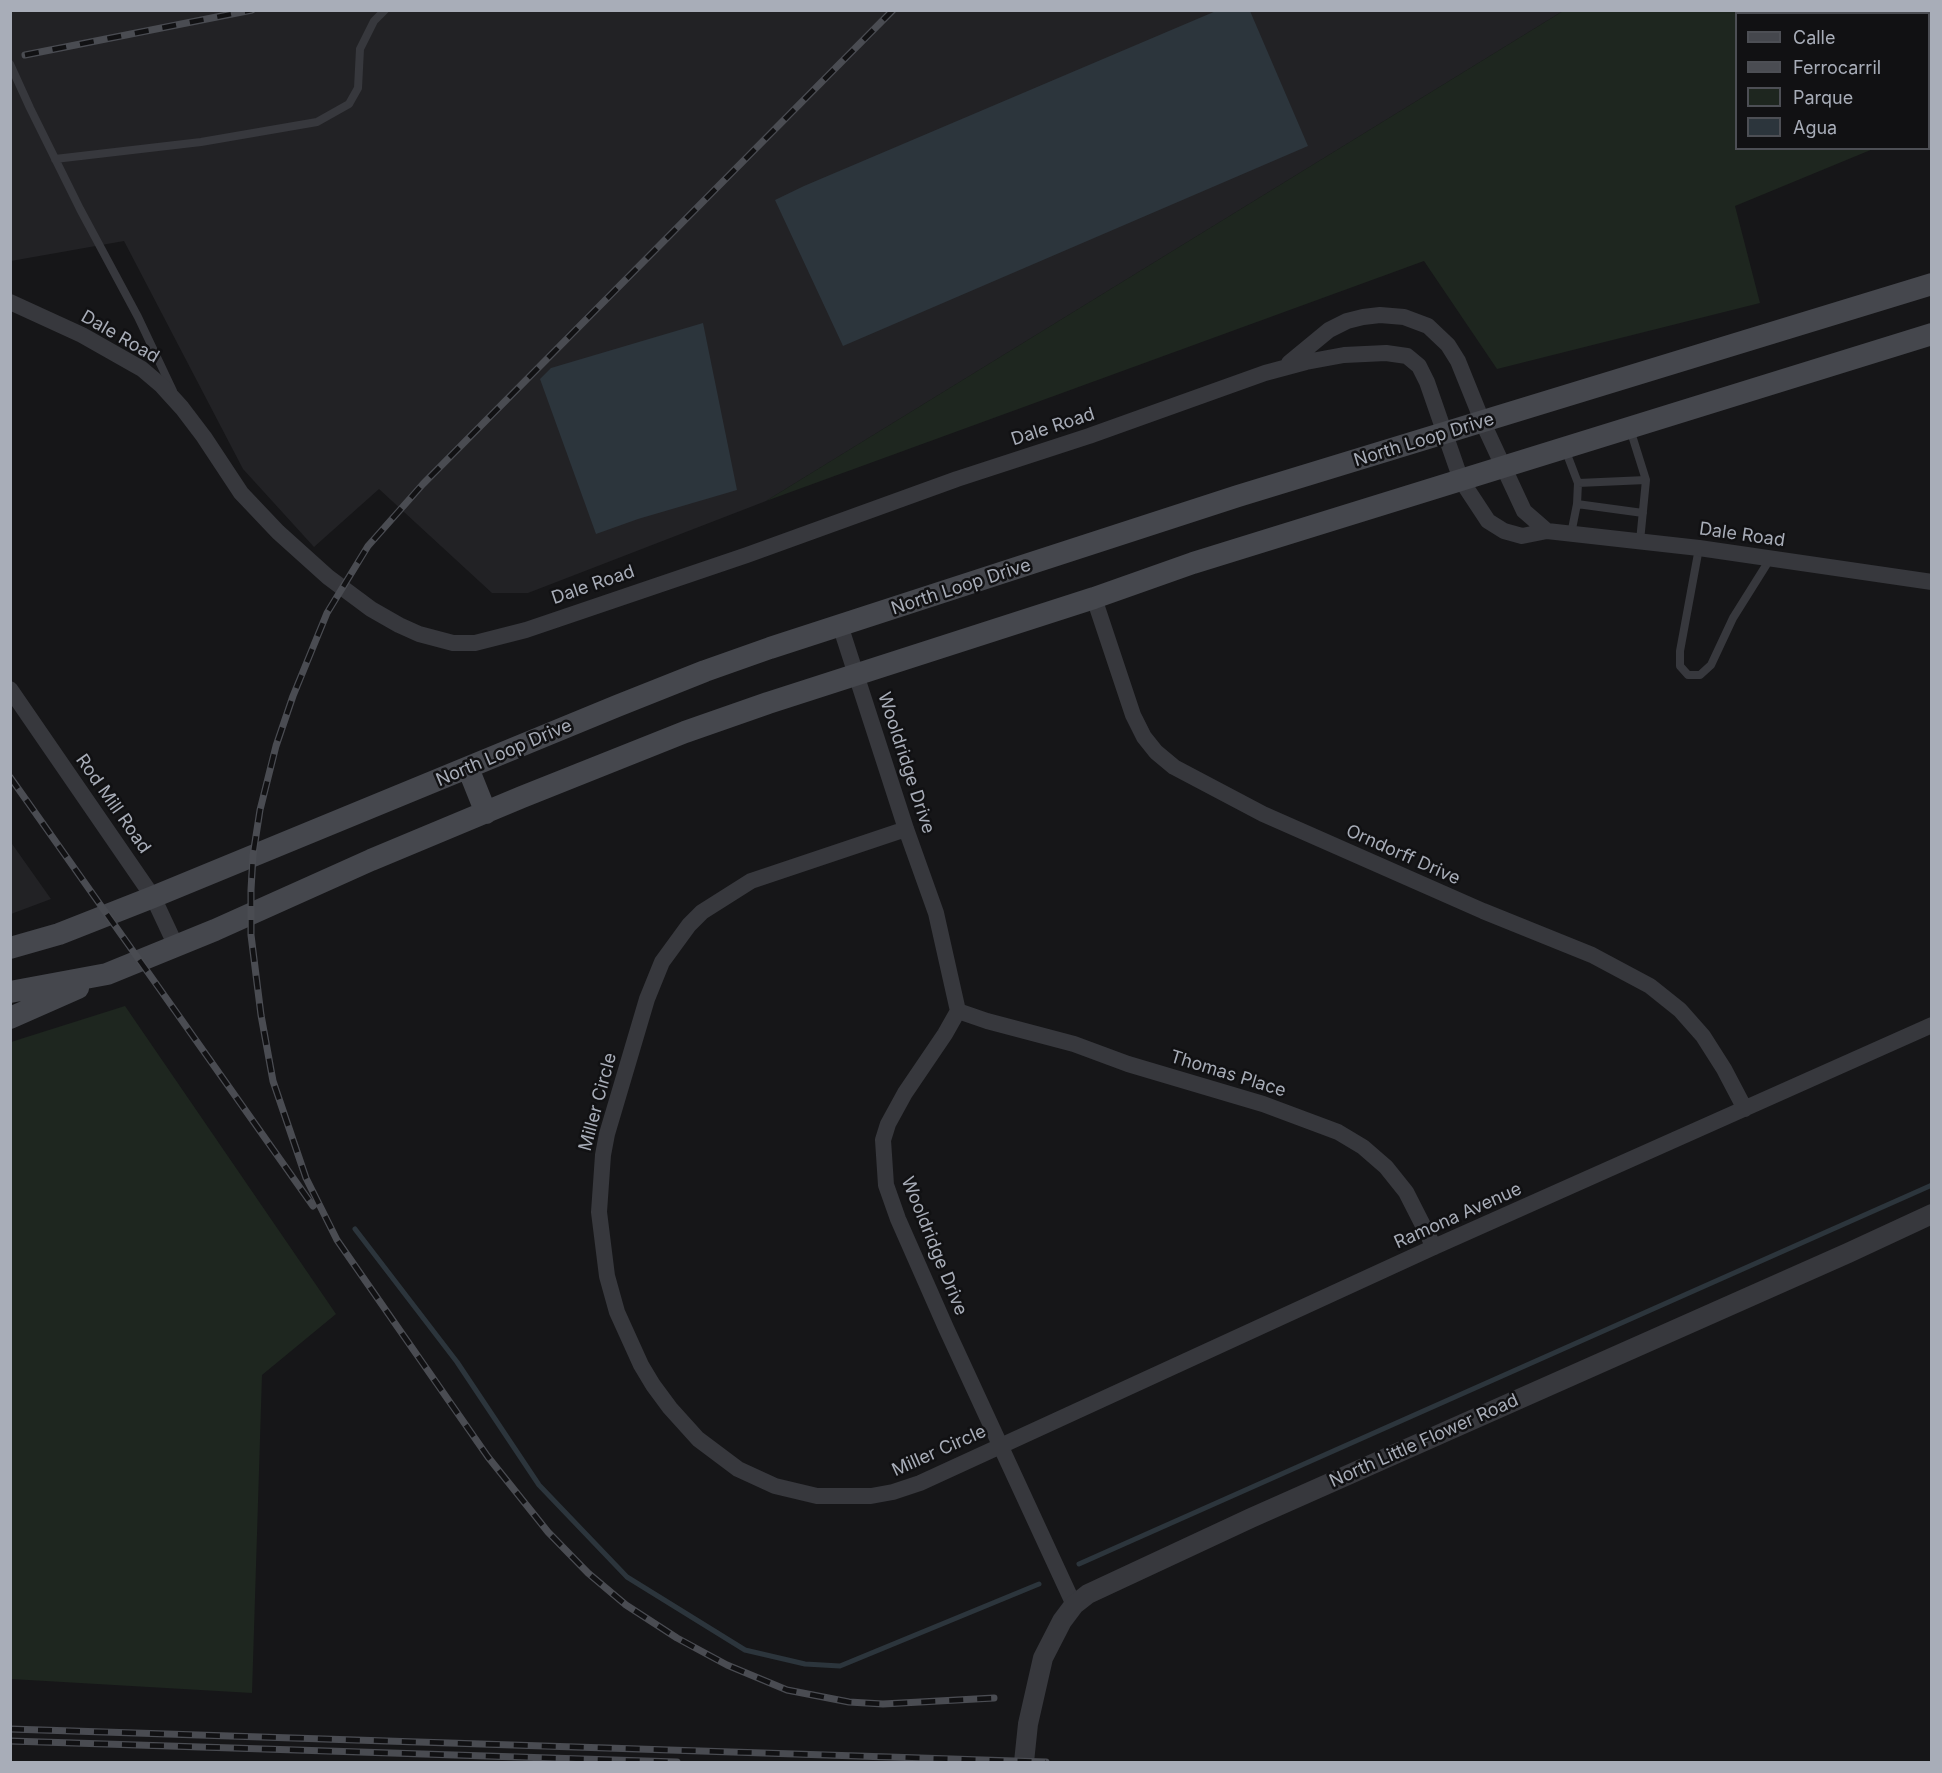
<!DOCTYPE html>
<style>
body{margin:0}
#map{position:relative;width:1942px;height:1773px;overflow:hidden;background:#161618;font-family:Inter,sans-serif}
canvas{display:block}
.frame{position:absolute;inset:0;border:12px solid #a8adb8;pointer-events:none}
.legend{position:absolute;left:1735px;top:12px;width:195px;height:138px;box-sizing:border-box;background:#111113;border:2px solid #4d4f55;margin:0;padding:8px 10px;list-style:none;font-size:18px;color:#a8adb8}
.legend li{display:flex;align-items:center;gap:12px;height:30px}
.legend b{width:30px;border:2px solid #4d4f55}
</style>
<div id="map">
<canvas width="1942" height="1773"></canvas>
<div class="frame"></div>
<ul class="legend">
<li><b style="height:8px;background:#45474d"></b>Calle</li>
<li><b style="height:8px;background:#4a4c52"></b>Ferrocarril</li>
<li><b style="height:16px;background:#1e261f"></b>Parque</li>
<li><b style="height:16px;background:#2c353c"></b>Agua</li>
</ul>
</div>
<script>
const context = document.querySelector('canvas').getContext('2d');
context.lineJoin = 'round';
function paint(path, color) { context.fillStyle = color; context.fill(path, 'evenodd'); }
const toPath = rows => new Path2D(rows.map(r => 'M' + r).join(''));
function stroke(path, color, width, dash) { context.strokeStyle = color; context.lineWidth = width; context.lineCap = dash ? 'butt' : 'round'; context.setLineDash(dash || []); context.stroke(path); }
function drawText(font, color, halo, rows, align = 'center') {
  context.font = font + ' Inter,sans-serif'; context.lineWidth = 5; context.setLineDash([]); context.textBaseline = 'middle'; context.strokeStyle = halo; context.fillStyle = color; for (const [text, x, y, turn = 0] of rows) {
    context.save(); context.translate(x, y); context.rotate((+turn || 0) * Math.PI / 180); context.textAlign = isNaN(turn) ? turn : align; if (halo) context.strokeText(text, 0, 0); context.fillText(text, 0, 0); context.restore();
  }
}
const built = toPath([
 [11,11,1563,11,766,501,528,593,492,593,379,489,314,547,243,469,124,241,11,261],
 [10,841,51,899,11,914,10,914]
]);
const green = toPath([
 [1563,11,1931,11,1931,124,1929,125,1928,14,1736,14,1736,148,1873,149,1735,206,1760,303,1497,369,1424,261,766,501],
 [125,1006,336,1314,262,1375,252,1693,11,1679,11,1042]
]);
const water = toPath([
 [1216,11,1250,11,1308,146,843,346,775,200,804,186],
 [703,323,737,490,638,519,596,534,540,379,551,368]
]);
const stream = toPath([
 [355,1229,457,1362,539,1485,627,1577,745,1650,805,1664,840,1666,1039,1584],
 [1079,1564,1932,1185]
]);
const service = toPath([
 [10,64,30,108,80,209,138,317,173,391],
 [55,159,201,142,317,122,349,104,358,88,360,49,374,21,385,10],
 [1630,429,1646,480,1640,541],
 [1565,449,1578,483,1577,504,1571,534],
 [1578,483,1646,480],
 [1577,504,1643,513],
 [1699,548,1680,651,1680,666,1688,675,1700,675,1711,665,1733,618,1770,559]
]);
const minor = toPath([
 [10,302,82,335,142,369,162,386,182,408,204,437,241,493,278,532,328,577,371,609,399,625,419,634,453,643,475,643,526,630,747,555,957,479,1089,436,1265,373,1306,362,1344,355,1386,353,1407,356,1419,366,1427,382,1461,480,1488,521,1504,531,1522,536,1547,531,1699,548,1932,582],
 [1289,363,1329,330,1347,321,1363,317,1380,315,1404,317,1428,326,1448,345,1458,361,1483,423,1524,511,1547,531],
 [1094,598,1133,715,1144,737,1156,752,1174,767,1263,814,1483,911,1592,955,1650,986,1680,1010,1703,1036,1724,1069,1745,1109],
 [840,625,906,829,936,913,958,1011,945,1034,905,1093,888,1124,883,1140,886,1185,898,1219,946,1328,1074,1605],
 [10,689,153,897,176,946],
 [906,829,751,881,702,912,689,925,662,962,647,999,607,1134,603,1155,599,1212,607,1276,617,1312,641,1365,653,1385,670,1408,698,1439,738,1469,775,1486,817,1496,871,1496,893,1492,920,1483,1434,1247,1932,1025],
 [958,1011,987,1021,1074,1044,1128,1064,1263,1104,1338,1132,1363,1147,1386,1167,1406,1192,1434,1247]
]);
const tertiary = toPath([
 [1024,1762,1028,1724,1043,1658,1062,1621,1074,1605,1088,1594,1251,1518,1848,1253,1932,1214]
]);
const secondary = toPath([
 [468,768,486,813],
 [10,948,59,934,153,897,617,706,705,671,770,648,1238,496,1932,284],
 [10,992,107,974,215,930,371,860,522,797,685,732,768,703,1094,598,1193,563,1932,334],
 [10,1018,78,988]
]);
const rail = toPath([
 [893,10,423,484,368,546,327,613,293,696,276,746,260,810,253,855,251,890,251,935,261,1015,273,1081,306,1178,337,1240,488,1457,548,1532,588,1573,626,1605,677,1638,727,1665,787,1690,849,1702,883,1704,994,1698],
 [25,55,252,10],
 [10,777,313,1206],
 [10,1729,1046,1762],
 [10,1741,677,1762]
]);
const streetNames = [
 ["Dale Road",120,337,30],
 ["Dale Road",1053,427,-18],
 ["North Loop Drive",1424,440,-17],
 ["Dale Road",1742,535,8],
 ["Dale Road",593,585,-19],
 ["North Loop Drive",961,587,-18],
 ["North Loop Drive",504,753,-23],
 ["Wooldridge Drive",906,763,72],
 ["Rod Mill Road",113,804,55],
 ["Orndorff Drive",1403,855,24],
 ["Thomas Place",1228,1074,17],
 ["Miller Circle",598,1102,-75],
 ["Ramona Avenue",1458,1216,-24],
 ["Wooldridge Drive",934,1246,68],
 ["North Little Flower Road",1424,1441,-24],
 ["Miller Circle",939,1451,-24]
];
paint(built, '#222225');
paint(green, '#1e261f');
paint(water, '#2c353c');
stroke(stream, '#2c353c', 5);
stroke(service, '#37383d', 8);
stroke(minor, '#37383d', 16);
stroke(tertiary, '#37383d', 20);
stroke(secondary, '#45474d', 22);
stroke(rail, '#4a4c52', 7);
stroke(rail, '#111113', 4.5, [14]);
drawText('18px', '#a8adb8', '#111113', streetNames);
</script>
